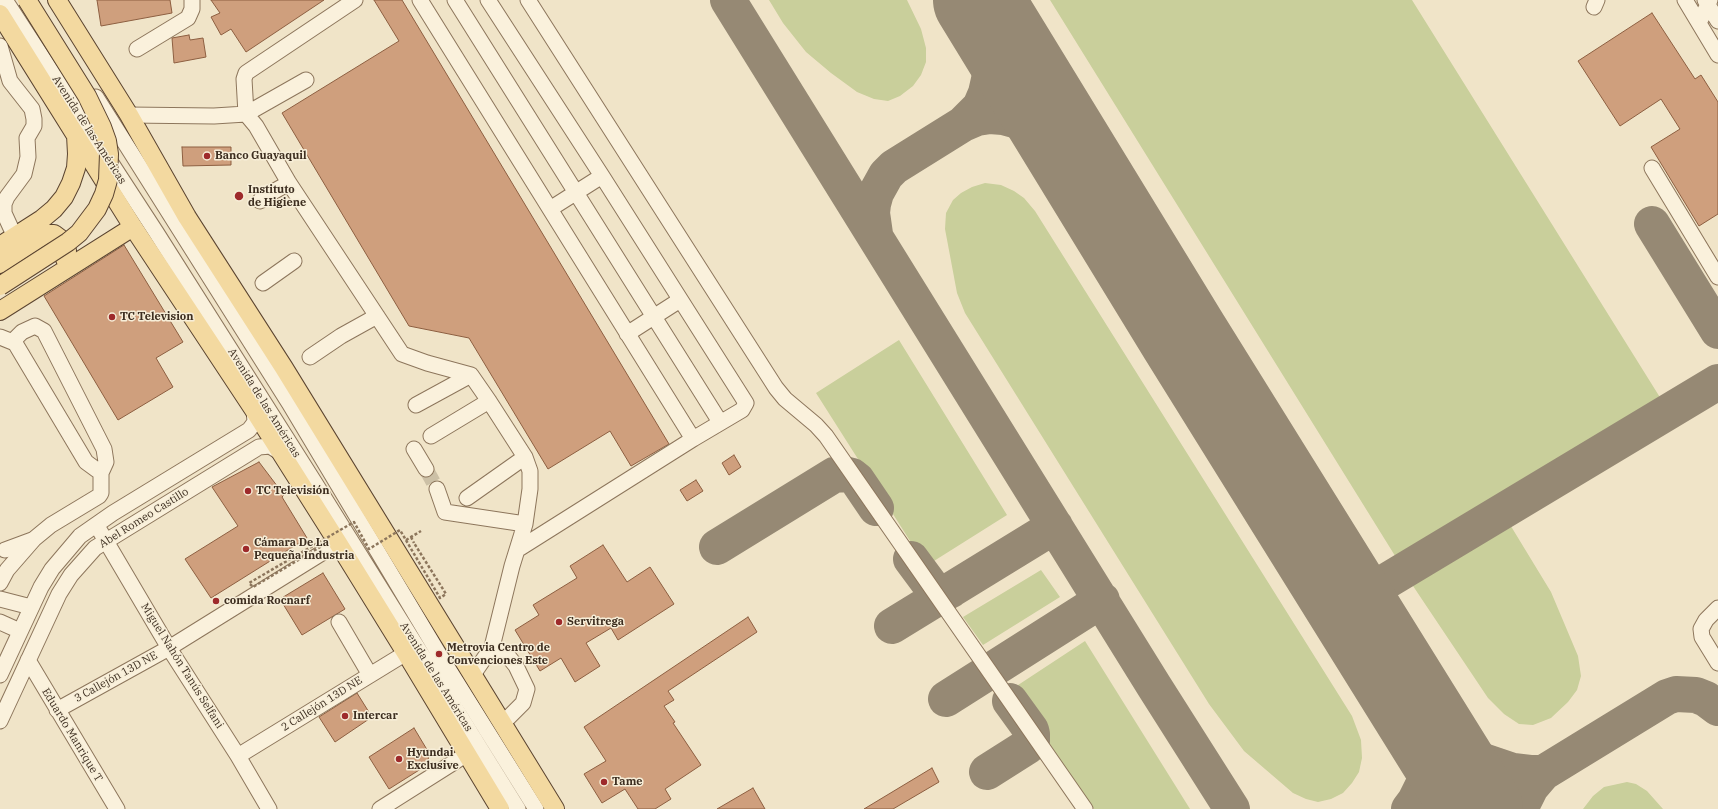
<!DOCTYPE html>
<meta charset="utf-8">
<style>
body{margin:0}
canvas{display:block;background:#f0e4c8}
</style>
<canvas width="1718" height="809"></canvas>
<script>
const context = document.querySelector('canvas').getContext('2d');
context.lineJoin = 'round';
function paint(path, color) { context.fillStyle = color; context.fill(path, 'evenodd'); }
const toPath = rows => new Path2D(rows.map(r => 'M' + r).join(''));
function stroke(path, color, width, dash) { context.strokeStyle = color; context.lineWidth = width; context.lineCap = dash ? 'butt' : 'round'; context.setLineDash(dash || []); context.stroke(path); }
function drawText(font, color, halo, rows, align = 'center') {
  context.font = font + ' "IBM Plex Serif",serif'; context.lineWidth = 3; context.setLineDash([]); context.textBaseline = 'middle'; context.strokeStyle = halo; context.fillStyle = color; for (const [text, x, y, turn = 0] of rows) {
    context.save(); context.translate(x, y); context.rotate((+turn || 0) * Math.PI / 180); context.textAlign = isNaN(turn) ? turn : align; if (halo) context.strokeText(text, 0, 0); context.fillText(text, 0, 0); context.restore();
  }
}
const green = toPath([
 [769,0,907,0,921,29,926,48,926,62,921,75,913,86,900,96,888,101,874,99,857,92,831,73,806,52,783,23],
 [1050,0,1412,0,1661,399,1397,559],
 [985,183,1001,185,1014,191,1024,198,1035,211,1352,716,1361,740,1362,758,1359,772,1352,783,1343,793,1331,799,1318,802,1306,799,1293,793,1244,751,1209,704,965,313,957,293,945,229,946,213,953,200,961,193,972,187],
 [899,340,1007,515,926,566,816,393],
 [1509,523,1551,592,1578,656,1581,676,1577,690,1568,702,1551,718,1533,725,1519,724,1504,714,1488,698,1411,583],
 [1041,570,1060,597,983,645,963,617],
 [1085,641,1190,809,1094,809,1012,689],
 [1627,782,1636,784,1647,791,1663,809,1583,809,1593,796,1604,787]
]);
const taxiway = toPath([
 [728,0,1154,686,1232,809],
 [963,124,977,118,990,116,1003,117,1032,125,1043,131,1060,144,1078,163],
 [1652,224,1718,331],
 [875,234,872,213,873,204,876,193,886,175,894,167,963,124,980,107,986,93,993,62,992,48,985,21,977,0],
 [717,547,834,475,844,474,852,476,857,480,876,508],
 [911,559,934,590,941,592,951,590],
 [1350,603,1718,382],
 [892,626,1055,526],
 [946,699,1102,600],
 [1439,746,1513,771,1530,773,1543,773,1667,697,1676,694,1696,695,1706,699,1718,708],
 [987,772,1028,746,1032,741,1032,734,1031,730,1010,701],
 [1409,809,1415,801,1424,783,1428,766,1425,730,1417,710],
 [1520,809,1531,787,1543,773]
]);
const runway = toPath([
 [978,0,1183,335,1478,809]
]);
const building = toPath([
 [97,0,170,0,172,13,101,26,97,0],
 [211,0,324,0,246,52,231,29,221,35,211,17,220,13,211,0],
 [374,0,402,0,669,444,631,466,610,431,548,469,469,338,409,326,282,113,399,41,374,0],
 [1652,13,1695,79,1701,75,1718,102,1718,214,1699,226,1651,147,1680,129,1661,99,1620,126,1578,61,1652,13],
 [189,35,190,40,203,38,206,57,174,63,172,38,189,35],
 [182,147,231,147,231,165,183,166,182,147],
 [124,245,183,342,156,358,173,387,118,420,44,296,124,245],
 [734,455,741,467,729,475,722,463,734,455],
 [259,462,284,495,282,497,307,538,211,598,185,559,238,526,212,487,259,462],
 [696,480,703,491,687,501,680,490,696,480],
 [603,545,627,582,650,567,674,604,618,640,611,628,586,643,600,666,575,682,561,658,540,671,515,630,539,615,533,605,577,578,570,566,603,545],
 [323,573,345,609,302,635,280,599,323,573],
 [748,617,757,632,668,691,674,700,664,706,675,722,673,723,701,765,665,789,671,799,655,809,638,809,625,789,602,803,584,774,606,761,584,727,748,617],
 [357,693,372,717,335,742,319,717,357,693],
 [414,728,429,753,428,761,424,767,389,789,369,757,414,728],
 [932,768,939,782,893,809,864,809,932,768],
 [753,788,765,809,717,809,753,788]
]);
const minorTunnel = toPath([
 [426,469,437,489]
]);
const path = toPath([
 [411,537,414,543],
 [406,540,421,531]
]);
const minor = toPath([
 [5,0,156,232,315,483,518,809],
 [355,0,246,73,244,79,246,114,256,126,289,183,402,354,427,363,471,375,489,401,525,457,530,471,530,489,525,524,512,566,492,647,472,676],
 [420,0,693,439,742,410,746,403,602,176,488,0],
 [455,0,720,422],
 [528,0,776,388,785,399,816,425,826,436,1085,809],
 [1685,0,1718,55],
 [1705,0,1718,21],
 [1594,7,1597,0],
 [1699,23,1710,0],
 [0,46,10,81,32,109,34,119,34,126,27,138,28,157,24,174,7,197,4,204,4,213,15,237],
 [137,49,188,18,192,9,192,0],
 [96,97,289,403,439,654,536,809],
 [129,115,214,116,246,114,306,80],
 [1652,168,1718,277],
 [260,201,262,198,289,183],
 [550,209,602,176],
 [263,283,294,261],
 [627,334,680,300],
 [0,337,15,343],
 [310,357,341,336,377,316],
 [416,405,471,375],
 [431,436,489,401],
 [414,449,426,469],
 [437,489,445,512,525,524],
 [467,498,525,457],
 [100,531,169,648,238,756,269,809],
 [5,550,32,540],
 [517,550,693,439],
 [0,583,7,570,34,539,51,525,99,496,101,493,101,473,106,462,104,449,44,331,35,326,22,332,16,338,15,343,86,462,101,473],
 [0,599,31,607],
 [1718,608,1706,620,1701,629,1702,637,1718,663],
 [0,622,20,631],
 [339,622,370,675],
 [492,647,508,656,516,666,527,689,523,703,502,724],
 [28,660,117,809],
 [0,675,41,587,52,569,80,536,113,513,249,430,255,422,254,410],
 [57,710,169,648,338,543],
 [0,721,59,594,71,575,95,548,259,447,270,446,281,453],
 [238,756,406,653],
 [380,809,467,754]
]);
const major = toPath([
 [57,0,129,115,187,217,284,368,555,809],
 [0,14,133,227,254,410,338,543,406,653,500,809],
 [0,246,42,219,54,209,64,197,71,183,76,168,77,154,76,135],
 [0,264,43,236,48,234,54,234,62,240,67,251,65,259],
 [0,311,133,227]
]);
const pathBridge = toPath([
 [325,544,253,587,249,583,354,522,369,549,400,530,440,598,446,594,414,543]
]);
const majorBridge = toPath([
 [0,286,68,242,79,233,97,209,104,194,108,180,109,154,107,141,102,127,87,96,27,0]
]);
const markers = [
 [207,156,4,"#9e2a2b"],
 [239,196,5,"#9e2a2b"],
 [112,317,4,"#9e2a2b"],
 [248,491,4,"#9e2a2b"],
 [246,549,4,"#9e2a2b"],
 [216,601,4,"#9e2a2b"],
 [559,622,4,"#9e2a2b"],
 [439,654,4,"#9e2a2b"],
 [345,716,4,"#9e2a2b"],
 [399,759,4,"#9e2a2b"],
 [604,782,4,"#9e2a2b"]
];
const streetNames = [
 ["Avenida de las Américas",89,130,57],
 ["Avenida de las Américas",264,403,58],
 ["Abel Romeo Castillo",144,518,-32],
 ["Miguel Nahón Tanús Selfani",182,666,58],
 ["3 Callejón 13D NE",116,677,-29],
 ["Avenida de las Américas",436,677,58],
 ["2 Callejón 13D NE",322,704,-32],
 ["Eduardo Manrique T",72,735,59]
];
const poiNames = [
 ["Banco Guayaquil",215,156],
 ["Instituto",248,190],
 ["de Higiene",248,203],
 ["TC Television",120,317],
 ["TC Televisión",256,491],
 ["Cámara De La",254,543],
 ["Pequeña Industria",254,556],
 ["comida Rocnarf",224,601],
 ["Servitrega",567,622],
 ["Metrovia Centro de",447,648],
 ["Convenciones Este",447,661],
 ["Intercar",353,716],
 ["Hyundai",407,753],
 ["Exclusive",407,766],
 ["Tame",612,782]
];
paint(green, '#c9cf9b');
stroke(taxiway, '#968974', 36);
stroke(runway, '#968974', 90);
paint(building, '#cf9f7d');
stroke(building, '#8d5f41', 1);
stroke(minorTunnel, '#ccc0a6', 15, [15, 8]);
stroke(minor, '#8d765c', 17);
stroke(major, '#5b4430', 20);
stroke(path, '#8d765c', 2.5, [3, 2]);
stroke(minor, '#faf1dc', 15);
stroke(major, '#f3d9a0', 18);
stroke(majorBridge, '#5b4430', 20, []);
stroke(pathBridge, '#8d765c', 2.5, [3, 2]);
stroke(majorBridge, '#f3d9a0', 18);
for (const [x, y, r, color] of markers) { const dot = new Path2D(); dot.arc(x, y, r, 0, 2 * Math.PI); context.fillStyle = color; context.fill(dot); stroke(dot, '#f7eed8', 1.5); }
drawText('11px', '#3d2e20', '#f7eed8', streetNames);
drawText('bold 11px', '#3d2e20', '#f7eed8', poiNames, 'left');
</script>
